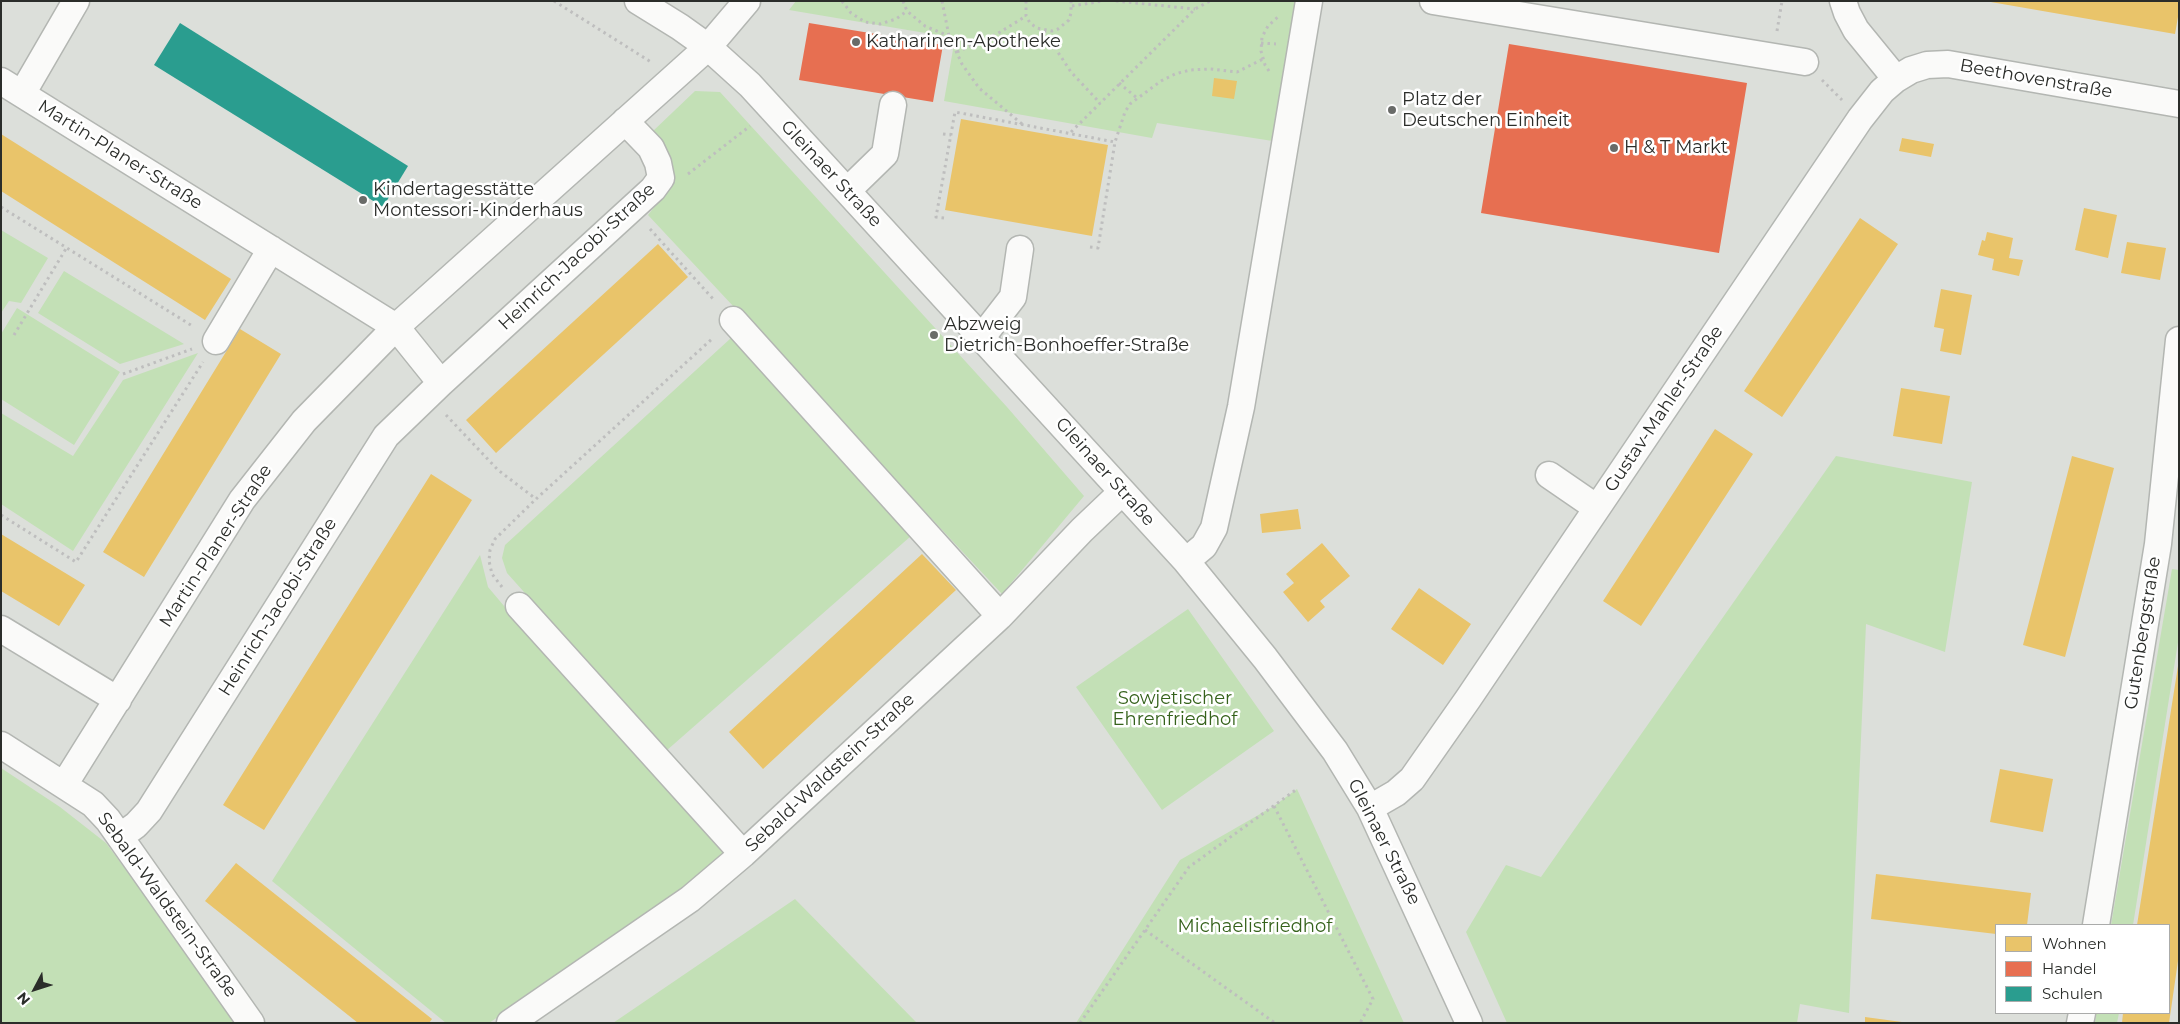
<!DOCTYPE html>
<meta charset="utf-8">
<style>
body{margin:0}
#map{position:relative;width:2180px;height:1024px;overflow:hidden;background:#dcdfda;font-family:Montserrat,sans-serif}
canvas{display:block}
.frame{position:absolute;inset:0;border:2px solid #2b2d2a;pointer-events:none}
.legend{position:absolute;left:1995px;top:924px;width:175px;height:90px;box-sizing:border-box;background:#fff;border:1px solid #aaabaa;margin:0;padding:6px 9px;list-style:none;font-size:15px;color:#2b2d2a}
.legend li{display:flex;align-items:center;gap:10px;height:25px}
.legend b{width:25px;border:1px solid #aaabaa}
.north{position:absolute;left:10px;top:964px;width:50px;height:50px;-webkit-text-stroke:4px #fff;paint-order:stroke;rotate:230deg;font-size:14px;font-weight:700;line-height:20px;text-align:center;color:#2b2d2a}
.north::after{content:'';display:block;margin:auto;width:18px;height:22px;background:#2b2d2a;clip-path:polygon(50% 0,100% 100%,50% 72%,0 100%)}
</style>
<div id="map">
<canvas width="2180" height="1024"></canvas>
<div class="frame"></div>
<ul class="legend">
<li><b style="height:14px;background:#e9c46a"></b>Wohnen</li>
<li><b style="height:14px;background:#e76f51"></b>Handel</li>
<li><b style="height:14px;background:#2a9d8f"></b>Schulen</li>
</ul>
<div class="north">N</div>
</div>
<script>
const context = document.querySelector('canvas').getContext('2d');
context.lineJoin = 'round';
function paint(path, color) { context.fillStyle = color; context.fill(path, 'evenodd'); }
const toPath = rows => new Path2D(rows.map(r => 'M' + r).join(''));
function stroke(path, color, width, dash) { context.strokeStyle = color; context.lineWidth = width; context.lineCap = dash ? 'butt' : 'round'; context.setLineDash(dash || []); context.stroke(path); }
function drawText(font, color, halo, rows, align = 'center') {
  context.font = font + ' Montserrat,sans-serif'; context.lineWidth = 5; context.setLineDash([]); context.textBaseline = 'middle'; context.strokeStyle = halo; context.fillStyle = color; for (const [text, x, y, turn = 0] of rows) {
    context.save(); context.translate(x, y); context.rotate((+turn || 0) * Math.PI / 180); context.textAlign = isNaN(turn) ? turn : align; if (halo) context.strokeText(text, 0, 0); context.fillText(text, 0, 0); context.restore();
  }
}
const green = toPath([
 [796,1,1302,1,1279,142,1157,123,1152,138,944,101,955,38,789,10],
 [695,91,720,92,1007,407,1084,496,1002,594,648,215,663,196,652,132],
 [1,230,48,258,21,303,9,301,1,313],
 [64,271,184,344,120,364,38,313],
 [17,308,120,372,74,445,1,399,1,334],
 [731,338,911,536,666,751,507,573,502,558,505,545],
 [198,353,73,551,1,504,1,413,73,456,123,380],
 [1836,456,1972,482,1945,652,1866,624,1849,1013,1800,1004,1797,1023,1507,1023,1466,932,1506,865,1541,877],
 [480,555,488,587,548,658,726,856,674,899,489,1023,446,1023,272,881],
 [2172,569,2179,570,2179,636,2133,925,2111,925],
 [1188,609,1274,731,1162,810,1076,687],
 [1,768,60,807,106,843,169,928,234,1023,1,1023],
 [1297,789,1404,1023,1076,1023,1180,860,1274,806],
 [795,899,917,1023,613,1023],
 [2096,1013,2119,1013,2117,1023,2095,1023]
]);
const homes = toPath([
 [1985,1,2179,1,2179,11,2175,34],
 [1214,78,1237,81,1234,99,1212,96],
 [961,119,1108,145,1092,236,945,210],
 [1,134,231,279,205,320,1,191],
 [1902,138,1934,144,1931,157,1899,151],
 [2084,208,2117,215,2108,258,2075,250],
 [1860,218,1898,244,1782,417,1744,391],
 [1987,232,2013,238,2009,258,2023,260,2019,276,1992,270,1994,259,1978,255,1982,240,1985,241],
 [2127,242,2166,248,2160,280,2121,273],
 [658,244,688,277,496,453,466,420],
 [1941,289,1972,295,1961,355,1940,351,1944,329,1934,327],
 [240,329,281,354,144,577,103,552],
 [1901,388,1950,396,1942,444,1893,436],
 [1715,429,1753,454,1641,626,1603,601],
 [2072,456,2114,468,2065,657,2023,645],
 [431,474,472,500,264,830,223,805],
 [1298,509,1301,529,1262,533,1260,514],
 [1,534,85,585,59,626,1,591],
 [1322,543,1350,576,1320,601,1325,607,1308,622,1283,592,1294,583,1286,574],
 [922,554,956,590,763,769,729,732],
 [1419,588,1471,624,1443,665,1391,629],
 [2178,666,2179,954,2169,1023,2122,1023,2123,1013,2169,1013,2169,925,2137,925],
 [2000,769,2053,779,2043,832,1990,822],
 [236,863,432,1019,429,1023,358,1023,205,901],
 [1876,874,2031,893,2027,925,1996,925,1996,934,1871,919],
 [1865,1017,1902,1022,1902,1023,1865,1023]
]);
const shops = toPath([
 [809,23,943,45,933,102,799,80],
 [1509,44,1747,83,1719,253,1481,213]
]);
const schools = toPath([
 [180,23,408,166,383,207,154,65]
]);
const path = toPath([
 [554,1,651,62],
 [842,1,851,13,865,22,880,24,896,19,907,11],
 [903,1,907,11,925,26,949,36],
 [942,1,949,36,962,64,979,88,1022,124],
 [1026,1,1026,16,1030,23,1037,28,1052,31,1058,29,1069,20,1071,13,1071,1],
 [1116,1,1195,9],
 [1072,6,1103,1],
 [1044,31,1071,72,1100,103],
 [1777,31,1782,1],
 [1261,43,1276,44],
 [957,52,997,34,1026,16],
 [1269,71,1265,65,1261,51,1262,37,1268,26,1279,16],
 [1822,80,1842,100],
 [1119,83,1137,98],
 [1071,132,1195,9,1210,1],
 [943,134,951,135],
 [688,174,750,126],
 [1,207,194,327],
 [944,218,936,217,955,112,1115,142],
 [650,229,714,300],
 [1090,247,1098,248,1115,142,1125,112,1130,104,1161,81,1175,74,1190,70,1210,69,1237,72,1263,59],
 [14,335,67,247],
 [123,374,192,349],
 [446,415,498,470,536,499,713,338],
 [1,515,76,562,203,362],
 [502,587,492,574,489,561,490,550,495,539,536,499],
 [1274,806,1373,999,1360,1023],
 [1145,930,1275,1023],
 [1080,1023,1189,867,1297,789]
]);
const minor = toPath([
 [638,1,680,27,708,47,750,85,1186,561,1265,658,1335,751,1370,808,1469,1023],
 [1433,1,1805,62],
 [1843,1,1847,13,1856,30,1896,79],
 [1,81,396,327,441,383,386,436,149,811,136,825,121,836],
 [22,94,76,1],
 [847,191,885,154,893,105],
 [733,320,1000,616],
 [982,337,1013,297,1020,249],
 [216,341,271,249],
 [441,383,653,189,661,178,658,163,651,148,625,121],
 [1549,475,1597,508],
 [1186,561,1204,546,1214,528,1241,407,1309,1],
 [519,606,743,854],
 [1,629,118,700],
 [1,745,93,804,108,820,251,1023],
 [64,785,242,500,304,421,396,327,708,47,747,1],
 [1370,808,1396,793,1412,779,1468,699,1860,119,1882,91,1896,79,1911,70,1927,65,1948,64,2179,104],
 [2096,925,2158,544,2179,340],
 [510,1023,690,899,743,854,1000,616,1082,530,1122,492],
 [2080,1023,2082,1013]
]);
const markers = [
 [856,42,5,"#696b68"],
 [1392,110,5,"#696b68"],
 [1614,148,5,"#696b68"],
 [363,200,5,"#696b68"],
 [934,335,5,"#696b68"]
];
const poiNames = [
 ["Katharinen-Apotheke",866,42],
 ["Platz der",1402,100],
 ["Deutschen Einheit",1402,121],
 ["H & T Markt",1624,148],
 ["Kindertagesstätte",373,190],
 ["Montessori-Kinderhaus",373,211],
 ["Abzweig",944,325],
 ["Dietrich-Bonhoeffer-Straße",944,346]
];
const streetNames = [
 ["Beethovenstraße",2036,79,10],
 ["Martin-Planer-Straße",120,155,32],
 ["Gleinaer Straße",831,174,47],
 ["Heinrich-Jacobi-Straße",577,257,-43],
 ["Gustav-Mahler-Straße",1664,409,-56],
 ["Gleinaer Straße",1105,472,48],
 ["Martin-Planer-Straße",216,546,-57],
 ["Heinrich-Jacobi-Straße",278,607,-58],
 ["Gutenbergstraße",2143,633,-81],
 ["Sebald-Waldstein-Straße",830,773,-43],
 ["Gleinaer Straße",1384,842,63],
 ["Sebald-Waldstein-Straße",167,905,54]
];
const parkNames = [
 ["Sowjetischer",1175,699],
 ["Ehrenfriedhof",1175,720],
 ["Michaelisfriedhof",1255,927]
];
paint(green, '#c3e0b6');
paint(homes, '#e9c46a');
paint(shops, '#e76f51');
paint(schools, '#2a9d8f');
stroke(minor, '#b3b6b2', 29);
stroke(path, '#bebebe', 3, [2.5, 4]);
stroke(minor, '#fafaf9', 26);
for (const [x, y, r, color] of markers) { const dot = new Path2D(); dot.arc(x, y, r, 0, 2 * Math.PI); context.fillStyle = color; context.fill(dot); stroke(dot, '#fff', 2); }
drawText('18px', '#2b2d2a', '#fff', poiNames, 'left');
drawText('18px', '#2b2d2a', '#fff', streetNames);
drawText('18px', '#35621b', '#fff', parkNames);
</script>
